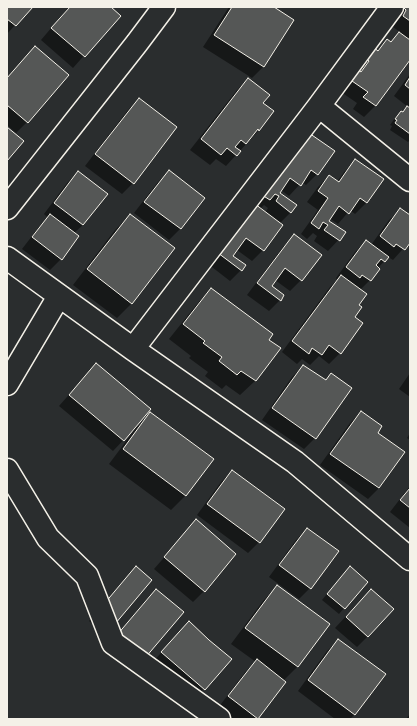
<!DOCTYPE html>
<style>
body{margin:0}
#map{position:relative;width:417px;height:726px;overflow:hidden;background:#2a2d2e;font-family:Kalam,sans-serif}
canvas{display:block}
.frame{position:absolute;inset:0;border:8px solid #f4f1e8;pointer-events:none}
</style>
<div id="map">
<canvas width="417" height="726"></canvas>
<div class="frame"></div>
</div>
<script>
const context = document.querySelector('canvas').getContext('2d');
context.lineJoin = 'round';
function paint(path, color) { context.fillStyle = color; context.fill(path, 'evenodd'); }
const toPath = rows => new Path2D(rows.map(r => 'M' + r).join(''));
function stroke(path, color, width, dash) { context.strokeStyle = color; context.lineWidth = width; context.lineCap = dash ? 'butt' : 'round'; context.setLineDash(dash || []); context.stroke(path); }
const shadow = toPath([
 [7,7,31,7,7,34],
 [69,7,109,7,119,16,73,68,41,40],
 [229,7,272,7,292,20,263,67,252,78,203,47],
 [401,7,410,7,410,58,375,106,364,117,353,109,357,103,341,92,354,69,377,51,387,40,390,43,400,32,393,27,396,22,392,19],
 [35,47,27,122,16,133,7,125,7,78],
 [410,74,410,140,408,142,390,130,392,126,390,125,395,118,408,107,394,96],
 [248,79,262,103,259,130,226,166,216,159,210,165,190,150,237,90],
 [139,99,133,183,122,194,85,166,128,110],
 [280,148,317,174,306,185,302,182,289,196,281,190,279,193,291,212,279,224,282,225,263,250,252,261,237,250,232,256,241,270,230,281,208,264],
 [264,205,268,208,265,213,260,209],
 [355,161,382,180,366,203,355,214,350,210,338,224,329,218,327,221,345,233,328,251,314,241,317,236,313,233,307,239,301,234,318,210,307,202,318,187,329,176,337,182,344,172],
 [169,171,204,198,180,229,169,240,134,213,158,182],
 [78,172,83,225,74,233,61,259,50,270,22,249,39,227,48,218,44,214,67,183],
 [400,210,410,217,410,241,393,260,388,257,378,268,370,280,360,290,358,305,340,353,329,364,319,356,310,365,302,359,297,364,282,352,330,287,337,280,336,278,355,252,366,241,371,245,389,220],
 [130,215,173,248,131,304,117,318,73,285,115,230],
 [294,236,301,280,290,291,275,280,270,286,280,300,269,311,247,295,283,247],
 [211,289,267,340,279,349,255,381,240,395,226,385,222,389,205,376,208,372,189,358,191,356,169,339,197,304],
 [96,364,137,427,150,413,213,459,185,496,171,510,109,464,133,432,132,431,113,451,59,406],
 [303,366,325,381,331,375,350,388,315,438,304,449,262,420,292,377],
 [410,373,410,397,399,389],
 [361,412,376,433,404,453,379,488,368,499,320,465,350,423],
 [410,433,410,440,407,438],
 [232,471,259,542,248,553,197,515,221,482],
 [410,486,410,528,390,512],
 [196,521,204,591,193,602,154,569],
 [307,529,310,588,299,599,269,577,296,540],
 [136,567,104,634,89,621],
 [344,573,344,608,339,614,322,600],
 [277,586,329,625,297,667,283,681,285,682,256,719,232,719,218,708,246,671,256,662,231,644,263,601],
 [156,590,107,647,145,601],
 [360,601,368,636,357,647,335,628],
 [178,634,231,659,193,700,151,664],
 [338,640,355,714,350,719,335,719,298,691,327,651],
 [410,714,410,719,406,719]
]);
const building = toPath([
 [7,7,33,7,16,26,7,19,7,7],
 [70,7,111,7,121,16,85,57,51,28,70,7],
 [232,7,274,7,294,20,264,67,214,35,232,7],
 [403,7,410,7,410,21,403,16,406,10,403,7],
 [399,32,410,40,410,60,376,106,363,97,368,92,352,81,348,86,345,84,357,69,361,72,369,61,364,57,372,46,378,51,387,39,391,42,399,32],
 [35,46,69,75,28,123,7,105,7,78,35,46],
 [410,77,410,89,405,85,410,77],
 [248,78,270,95,263,103,274,111,259,131,258,129,246,144,241,140,235,147,241,151,237,156,227,148,221,155,201,139,248,78],
 [139,98,177,127,134,184,95,154,139,98],
 [407,106,410,108,410,134,395,123,397,120,395,119,401,111,403,112,407,106],
 [7,127,24,141,7,161,7,127],
 [306,131,335,151,318,175,311,170,301,186,290,178,280,193,297,205,291,213,276,201,279,196,275,194,270,200,262,195,306,131],
 [355,159,384,179,367,203,360,198,349,214,339,206,329,221,346,232,340,241,324,230,328,225,323,222,319,229,311,223,328,198,318,191,329,175,339,182,355,159],
 [169,170,205,198,181,229,144,202,169,170],
 [78,171,108,194,83,225,54,203,78,171],
 [255,204,283,225,264,251,246,238,233,256,246,265,242,271,218,253,255,204],
 [400,208,410,215,410,243,405,250,396,244,394,247,380,236,400,208],
 [50,214,79,236,62,260,32,237,50,214],
 [130,214,175,248,132,304,87,269,130,214],
 [294,234,322,255,302,281,285,268,272,286,284,295,281,301,257,283,294,234],
 [366,240,389,257,385,262,381,259,376,265,380,269,371,281,362,275,360,278,346,267,366,240],
 [341,275,367,294,359,305,362,307,355,317,363,323,341,354,329,345,322,355,312,348,309,354,292,341,341,275],
 [211,288,273,334,269,340,281,348,256,381,241,371,237,375,219,361,222,357,203,343,205,341,183,324,211,288],
 [96,363,151,409,124,441,69,395,96,363],
 [303,365,326,380,331,373,352,388,316,439,272,408,303,365],
 [361,411,382,426,378,433,405,452,379,488,330,454,361,411],
 [150,412,214,459,186,496,123,449,150,412],
 [232,470,285,509,260,543,207,504,232,470],
 [410,488,410,508,400,500,410,488],
 [196,519,236,554,205,592,164,557,196,519],
 [307,528,339,551,311,589,279,565,307,528],
 [136,566,152,580,115,624,99,610,136,566],
 [350,566,368,582,345,609,327,594,350,566],
 [277,585,330,624,298,667,245,628,277,585],
 [156,589,184,612,145,658,117,635,156,589],
 [371,589,394,609,368,637,346,617,371,589],
 [189,621,209,640,232,659,205,690,161,652,189,621],
 [338,639,386,674,355,715,308,680,338,639],
 [257,659,286,682,258,719,228,696,257,659]
]);
const minor = toPath([
 [319,106,410,180],
 [7,208,137,43,164,7],
 [7,258,133,349,295,462,410,559],
 [133,349,319,106,392,7],
 [7,384,59,296],
 [7,470,48,538,87,576,113,643,219,719]
]);
paint(shadow, '#0007');
paint(building, '#555756');
stroke(building, '#f4f1e8', 1);
stroke(minor, '#f4f1e8', 25);
stroke(minor, '#2a2d2e', 22);
</script>
